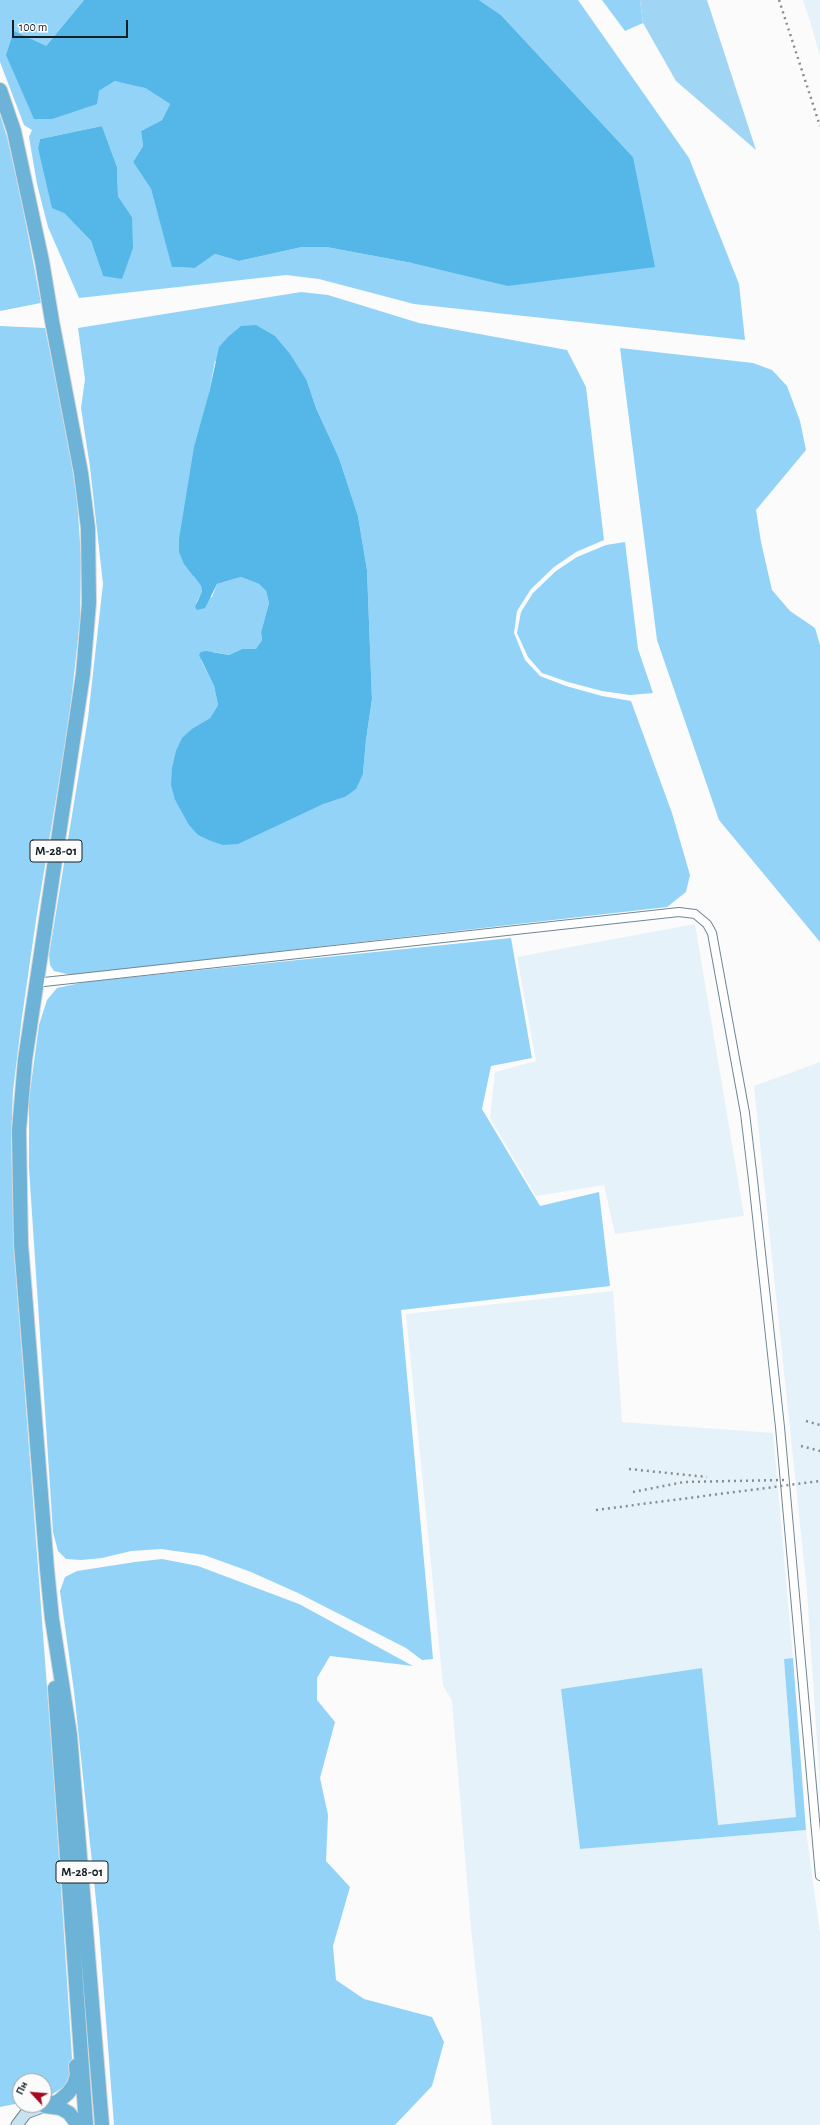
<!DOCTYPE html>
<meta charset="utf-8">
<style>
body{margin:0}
#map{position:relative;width:820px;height:2125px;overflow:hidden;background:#fbfbfb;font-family:"Alegreya Sans",sans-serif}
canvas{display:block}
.north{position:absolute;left:12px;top:2073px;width:40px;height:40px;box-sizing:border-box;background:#fbfbfb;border:1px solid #9fa3a5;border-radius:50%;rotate:296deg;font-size:11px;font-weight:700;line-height:16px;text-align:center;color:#161f25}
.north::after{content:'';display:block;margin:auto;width:14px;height:18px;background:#a40a20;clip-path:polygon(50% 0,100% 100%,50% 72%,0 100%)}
.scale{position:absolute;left:12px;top:20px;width:116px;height:18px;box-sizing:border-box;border:2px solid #161f25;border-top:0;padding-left:5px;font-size:12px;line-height:14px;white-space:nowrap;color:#161f25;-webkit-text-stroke:3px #fbfbfb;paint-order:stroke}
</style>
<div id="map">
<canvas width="820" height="2125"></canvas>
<div class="north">Пн</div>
<div class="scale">100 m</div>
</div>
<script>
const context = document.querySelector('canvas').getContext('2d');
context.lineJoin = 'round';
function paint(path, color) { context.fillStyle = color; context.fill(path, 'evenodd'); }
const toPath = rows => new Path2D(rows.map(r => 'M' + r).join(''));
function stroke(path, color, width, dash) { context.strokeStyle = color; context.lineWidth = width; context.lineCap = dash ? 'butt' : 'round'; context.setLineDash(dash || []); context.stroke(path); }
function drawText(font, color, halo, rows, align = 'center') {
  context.font = font + ' "Alegreya Sans",sans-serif'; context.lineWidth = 3; context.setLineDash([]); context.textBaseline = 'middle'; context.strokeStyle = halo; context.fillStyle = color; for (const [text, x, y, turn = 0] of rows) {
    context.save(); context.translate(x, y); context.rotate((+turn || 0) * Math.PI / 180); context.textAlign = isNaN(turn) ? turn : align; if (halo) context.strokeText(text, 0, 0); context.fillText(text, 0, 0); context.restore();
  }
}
const built = toPath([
 [803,0,820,0,820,56,810,21],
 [695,924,744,1216,615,1234,604,1185,536,1196,490,1118,495,1072,536,1061,517,957],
 [820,1062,820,1786,807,1591,754,1086],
 [613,1291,622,1422,773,1433,793,1658,784,1659,796,1817,717,1825,702,1668,561,1689,580,1849,806,1830,820,1934,820,2125,492,2125,471,1928,452,1701,443,1685,406,1314]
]);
const green = toPath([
 [0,0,84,0,46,46,99,91,115,81,131,83,145,88,170,104,162,120,141,131,143,146,133,162,151,189,173,267,195,268,215,254,239,261,302,247,326,247,412,263,633,157,501,15,479,0,578,0,689,158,739,284,745,340,414,304,319,279,286,275,79,298,48,227,37,184,29,137,32,130,24,125,0,62],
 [102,126,117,167,118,196,132,217,103,276,91,241,64,213,45,171,38,148,40,139],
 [602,0,640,0,643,23,625,31],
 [0,115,7,137,20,193,41,303,0,311],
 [301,292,328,295,419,323,567,350,586,387,604,540,576,552,554,567,531,589,517,611,514,633,525,660,540,676,566,686,602,696,631,701,672,813,690,875,686,892,667,907,71,975,54,971,50,965,49,955,88,718,103,584,90,467,81,408,85,379,78,328],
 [215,361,307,381,316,408,339,458,358,516,367,570,372,699,366,740,363,774,345,797,321,805,182,811,175,800,193,728,210,718,218,705,214,686,201,660,213,652,229,655,242,649,256,650,262,640,261,632,269,603,266,591,259,584,241,577,217,584,212,597,196,603,202,591,201,586,193,576,209,393],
 [0,326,45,328,67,435,77,498,81,557,80,620,69,720,36,920,22,1017,13,1091,11,1142,16,1275,54,1780,73,2074,65,2086,51,2095,44,2097,44,2081,20,2081,20,2103,0,2107],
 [620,348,753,363,772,370,787,386,800,421,806,450,756,510,761,542,772,590,790,611,815,628,820,645,820,942,719,820,657,640],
 [625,542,638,649,653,693,630,695,602,691,568,682,542,673,528,657,517,633,521,612,533,593,556,571,577,557,606,545],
 [511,938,532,1058,491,1066,482,1109,540,1206,599,1192,610,1286,401,1310,433,1659,422,1660,406,1648,298,1593,251,1572,204,1555,161,1549,131,1551,102,1558,81,1560,66,1559,58,1551,53,1532,29,1168,29,1099,39,1025,47,1000,57,988,85,982],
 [162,1559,198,1566,299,1604,413,1666,330,1656,317,1678,317,1700,335,1722,320,1778,328,1815,326,1861,350,1887,333,1946,336,1980,364,1999,432,2017,444,2042,432,2086,395,2125,114,2125,99,1929,74,1691,60,1591,65,1577,77,1571,135,1562],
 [793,1658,806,1830,580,1849,561,1689,702,1668,718,1825,796,1817,784,1659]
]);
const forest = toPath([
 [640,0,707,0,756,150,676,81,643,23]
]);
const water = toPath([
 [84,0,479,0,501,15,633,157,655,267,508,286,412,263,326,247,302,247,239,261,215,254,195,268,172,267,151,189,133,162,143,146,141,131,162,120,170,104,145,88,115,81,99,91,97,104,52,119,34,119,6,55,14,31,46,46],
 [102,126,117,167,118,196,132,217,133,248,122,279,103,276,91,241,64,213,52,208,38,148,40,139],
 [256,325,275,336,290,354,307,381,316,408,339,458,358,516,367,570,372,699,366,740,363,774,356,789,345,797,321,805,238,844,223,845,211,841,198,835,189,825,175,800,171,785,172,768,176,751,182,738,193,728,210,718,218,705,214,686,199,655,201,652,206,651,229,655,242,649,256,649,262,640,261,632,269,603,266,591,259,584,241,577,217,584,205,608,197,610,195,607,202,591,201,586,184,564,179,552,179,539,194,447,209,393,219,347,228,337,241,326]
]);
const minor = toPath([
 [35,983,679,912,695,914,707,924,712,933,745,1113,753,1180,780,1427,820,1876]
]);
const secondary = toPath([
 [17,2125,26,2113,45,2106]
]);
const trunk = toPath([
 [0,90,14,131,42,261,52,321,81,473,88,528,89,603,83,674,25,1060,19,1130,20,1190,21,1244,47,1569,52,1619,70,1735,102,2125],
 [55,1688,86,2125],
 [45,2106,59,2101,68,2093,74,2085,77,2075,76,2066],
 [45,2106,60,2108,69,2113,78,2125]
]);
const rail = toPath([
 [779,0,820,126],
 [806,1421,820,1425],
 [801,1446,820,1451],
 [629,1469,707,1477],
 [633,1492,684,1482,784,1480],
 [596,1510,820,1481]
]);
const shields = [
 [56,851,52],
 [82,1872,52]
];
const shieldNames = [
 ["М-28-01",56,851],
 ["М-28-01",82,1872]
];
paint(built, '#e5f2fa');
paint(green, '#93d3f7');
paint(forest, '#a0d5f3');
paint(water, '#55b7e8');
stroke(minor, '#6f8795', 10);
stroke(secondary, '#6f8795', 13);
stroke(trunk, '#d5d7d8', 16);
stroke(minor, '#fff', 8);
stroke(secondary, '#c8e2f0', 11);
stroke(trunk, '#6cb3d7', 14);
stroke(rail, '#888d90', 2.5, [2, 4]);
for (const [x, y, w] of shields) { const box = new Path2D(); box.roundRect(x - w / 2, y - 11, w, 22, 3); context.fillStyle = '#fbfbfb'; context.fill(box); stroke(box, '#161f25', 1); }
drawText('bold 13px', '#161f25', null, shieldNames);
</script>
